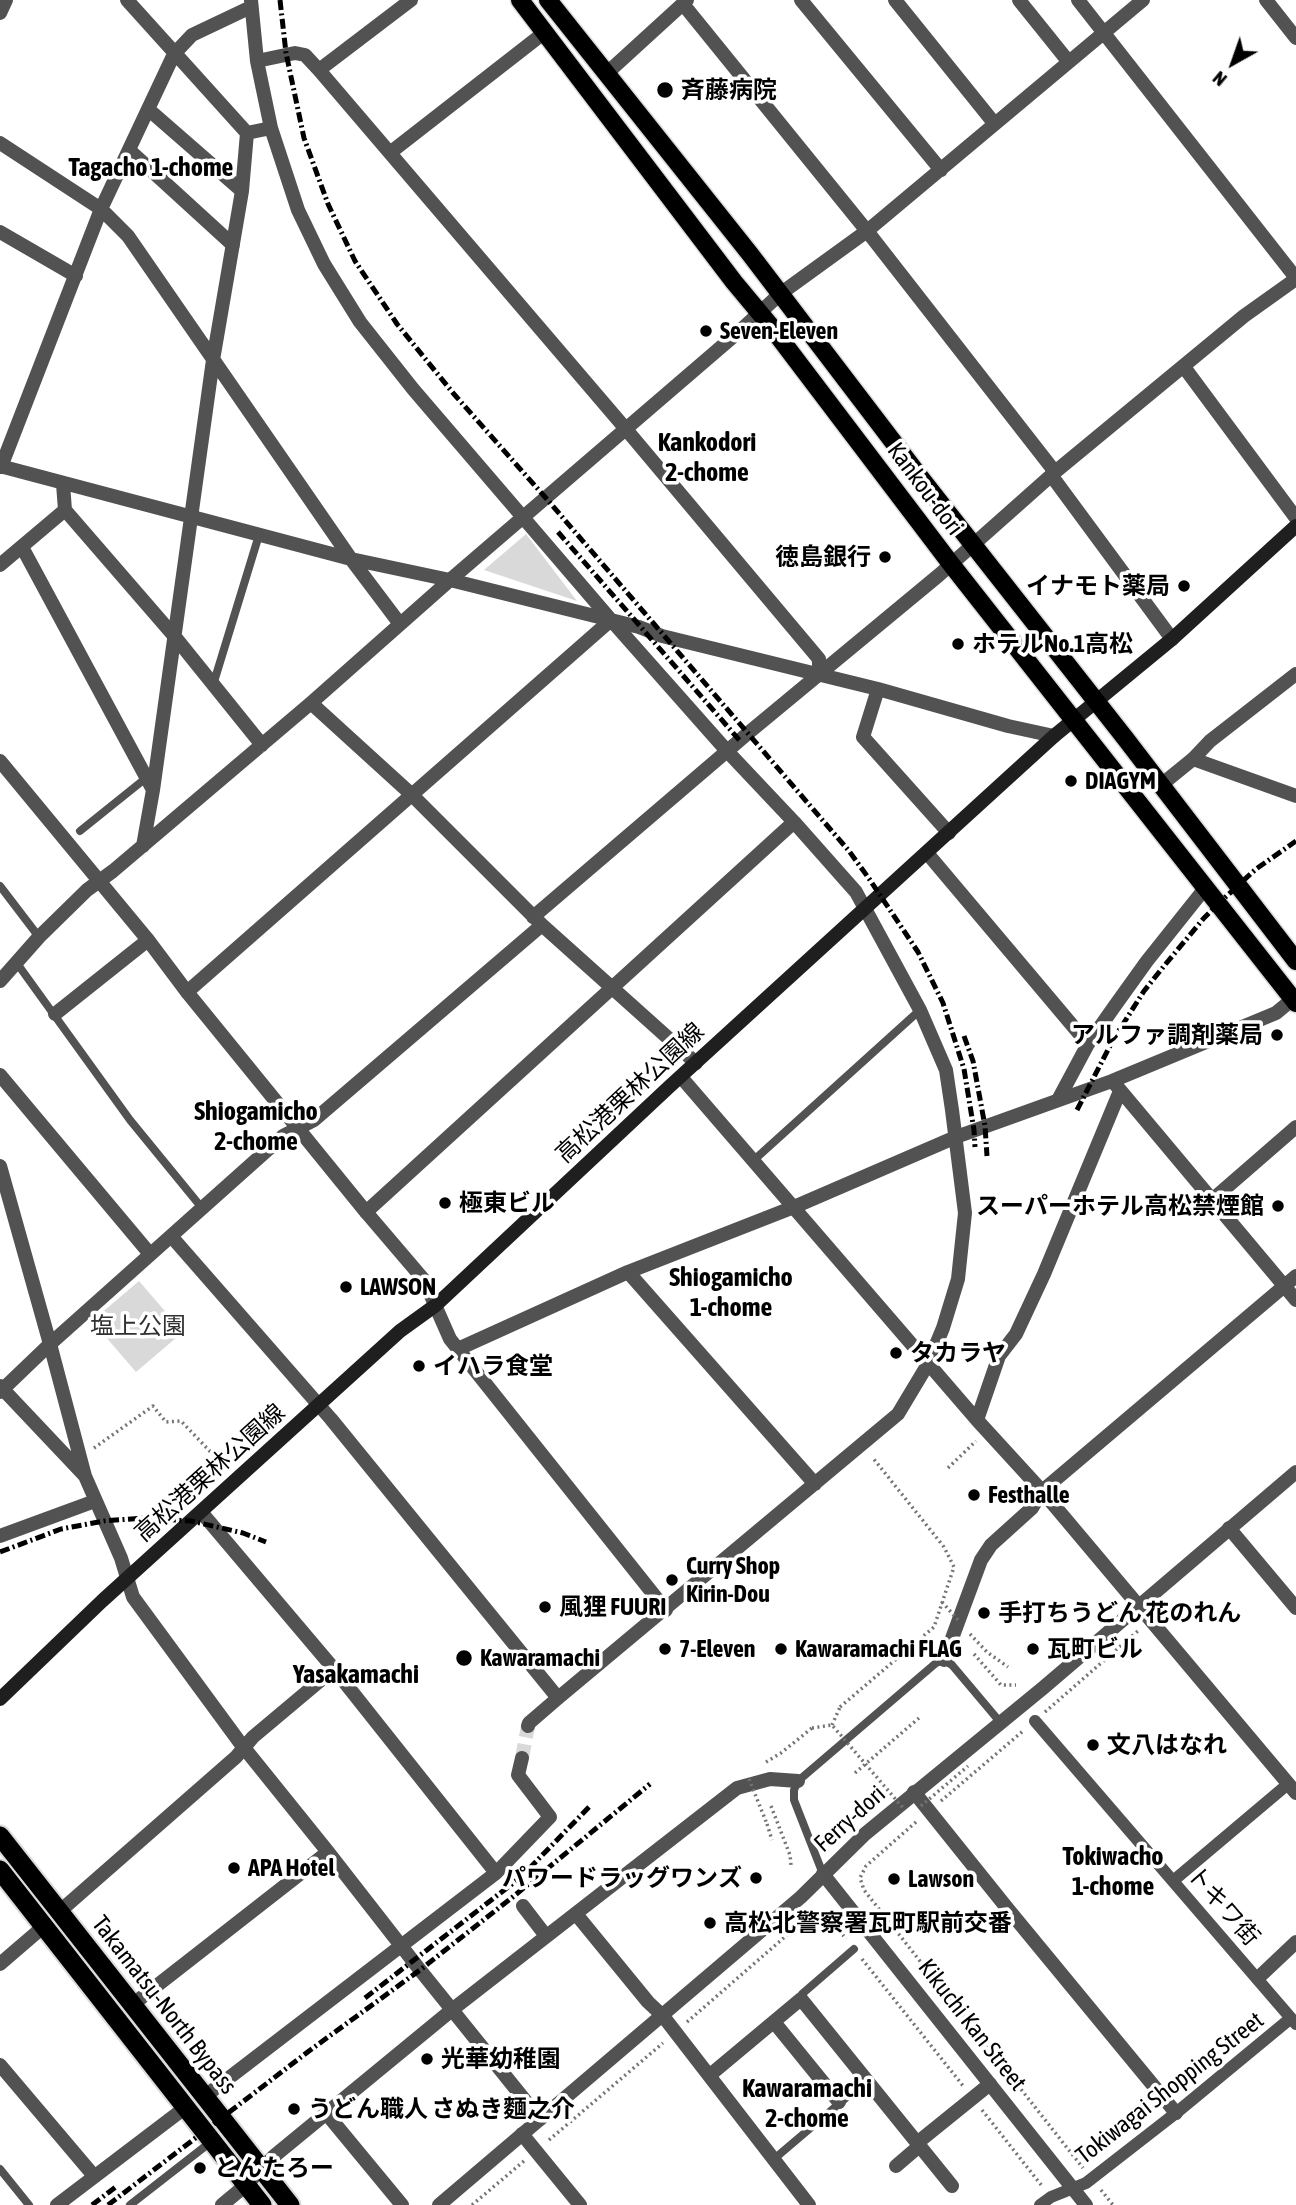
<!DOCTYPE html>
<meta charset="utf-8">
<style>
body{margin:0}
#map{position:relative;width:1296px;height:2205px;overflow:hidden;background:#fff;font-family:"Asap Condensed",sans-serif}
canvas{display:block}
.north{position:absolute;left:1198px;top:28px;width:70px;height:70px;-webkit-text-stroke:5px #fff;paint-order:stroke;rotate:220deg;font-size:19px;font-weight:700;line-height:28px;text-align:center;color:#000}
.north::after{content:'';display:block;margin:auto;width:24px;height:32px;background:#000;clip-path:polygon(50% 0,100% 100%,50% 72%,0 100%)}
</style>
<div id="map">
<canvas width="1296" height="2205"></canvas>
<div class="north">N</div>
</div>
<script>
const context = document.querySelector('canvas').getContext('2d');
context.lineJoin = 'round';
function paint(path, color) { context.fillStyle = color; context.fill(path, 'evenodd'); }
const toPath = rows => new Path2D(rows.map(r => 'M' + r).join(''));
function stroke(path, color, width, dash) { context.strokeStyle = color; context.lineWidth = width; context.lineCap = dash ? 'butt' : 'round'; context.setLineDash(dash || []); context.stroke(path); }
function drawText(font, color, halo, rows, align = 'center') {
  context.font = font + ' "Asap Condensed","Noto Sans JP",sans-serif'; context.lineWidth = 7; context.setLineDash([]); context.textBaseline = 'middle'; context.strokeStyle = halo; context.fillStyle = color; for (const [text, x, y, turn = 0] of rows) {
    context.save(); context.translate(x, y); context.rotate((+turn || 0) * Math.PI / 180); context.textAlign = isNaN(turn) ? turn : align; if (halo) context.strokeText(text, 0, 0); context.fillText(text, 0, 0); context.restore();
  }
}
const green = toPath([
 [526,534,577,601,484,570],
 [139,1281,183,1332,136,1372,92,1321]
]);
const minorTunnel = toPath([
 [522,1758,528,1726]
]);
const path = toPath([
 [94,1448,153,1406,166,1422,181,1421,224,1466],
 [948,1468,976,1441],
 [970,1634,987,1652,1008,1667],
 [974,1654,1001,1685,1016,1685],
 [1045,1712,1139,1630],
 [832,1725,840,1707],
 [766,1762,781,1753,812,1728],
 [855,1773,919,1718],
 [941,1801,1023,1731],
 [771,1806,790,1855,791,1865],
 [916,1822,866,1866,860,1878,864,1890,1083,2168],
 [767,1824,772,1840],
 [862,1959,964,2087],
 [687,2022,802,1922,813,1916,823,1915,829,1917,846,1939],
 [982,2110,1042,2186],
 [549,2140,663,2043],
 [1101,2190,1113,2205],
 [472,2205,524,2161]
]);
const service = toPath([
 [213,685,259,535],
 [80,831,146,778],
 [0,886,39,937],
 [16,962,130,1120,202,1208],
 [754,1160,920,1010],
 [823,1874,794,1800,794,1790,798,1781,936,1663,944,1660,952,1665,1000,1722],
 [801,1999,802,1994,854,1949],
 [774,2159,867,2080],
 [0,2169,29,2205],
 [130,2205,212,2141]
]);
const pedestrian = toPath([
 [1035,1721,1296,2024],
 [1173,1881,1288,1784],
 [1040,2205,1051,2197,1086,2183,1176,2113,1291,2018]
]);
const minor = toPath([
 [127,0,247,133],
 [251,0,257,61,271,128,298,210,324,264,360,322,413,389,611,620,727,751,794,822,856,892,920,1010,946,1070,952,1110,965,1213,958,1279,943,1328,928,1364,898,1414,558,1698,529,1723,528,1726],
 [801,0,941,170],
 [895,0,994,123],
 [1019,0,1068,61],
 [1078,0,1296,278],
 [1266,0,1296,38],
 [683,4,867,231,1055,472],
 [257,61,295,53,305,55,319,70,625,428,819,659,819,674],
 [319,70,411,0],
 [606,74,687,0],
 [148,109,242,191],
 [0,143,101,209,128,236,351,559,400,624],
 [129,150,233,245],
 [391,152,545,32],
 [0,232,76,276],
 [1184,367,1296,518],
 [0,466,351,559,450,580,639,627,662,636,878,689,1008,726,1054,736],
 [1,467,101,209,174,54,192,35,251,7],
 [1051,475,1172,639],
 [65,510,175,637,262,745],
 [22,547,153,790],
 [0,565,65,510,63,484],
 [878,689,863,737,949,833],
 [311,703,411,794,542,925,696,1063],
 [1193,759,1210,741,1296,674],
 [143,846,153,790,213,360,242,191,247,133,271,128],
 [927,853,1088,1044],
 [533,917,747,734,939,575,1055,472,1244,316,1296,279],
 [0,981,39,937,87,890,113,871,311,703,450,580,742,329,780,294,867,231,1143,0],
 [187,992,611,620],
 [55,1014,148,940],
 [0,1075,150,1254],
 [681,1077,977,1420,1042,1491,1296,1793],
 [1115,1084,1296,1300],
 [1058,1100,1088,1044,1114,1007,1147,961,1206,887],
 [0,1166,50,1344,85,1476,121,1558,133,1597,241,1744,328,1852,420,1970,540,2119],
 [1212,1200,1296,1127],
 [366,1212,794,822],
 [171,1236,331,1419,558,1698],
 [628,1272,815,1484],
 [458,1349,628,1272,794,1207,956,1137,1112,1081,1276,1013,1293,999],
 [0,1386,85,1476],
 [0,1392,50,1344,283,1136,314,1120,542,925],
 [977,1420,999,1356,1016,1334,1044,1274,1120,1091],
 [202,1513,334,1669,496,1873],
 [1229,1528,1296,1608],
 [0,1536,95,1501],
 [944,1660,981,1560,991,1545,1032,1508,1042,1491,1296,1276],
 [914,1792,1007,1908,1176,2113],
 [523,1906,546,1936],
 [59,1912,236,1757,253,1737,334,1669],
 [576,1914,648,2002,663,2016],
 [0,1964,43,1927],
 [1258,1978,1296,1942],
 [132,2005,328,1852],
 [774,2022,839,2102],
 [0,2065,94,2176],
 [710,2075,801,1999,952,2186],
 [204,2097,496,1873,550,1817,518,1775,522,1758],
 [326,2113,402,2205],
 [522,2134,580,2205],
 [896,2166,917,2148,917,2143,990,2084],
 [57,2205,186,2107],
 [222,2205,246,2185,273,2157,453,2009,737,1788,770,1779,798,1781]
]);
const tertiary = toPath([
 [0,13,6,0],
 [0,761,148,940,187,992,366,1212,424,1280,450,1339,666,1610],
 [1161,785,1193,759,1296,796],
 [823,1874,1086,2205],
 [663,2016,809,2205],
 [439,2205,801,1897,865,1834,1043,1688,1296,1472]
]);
const secondary = toPath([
 [0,1699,102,1601,400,1331,436,1305,670,1086,1054,736,1172,639,1296,526]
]);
const primary = toPath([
 [520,0,734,282,769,324,951,564,1296,1003],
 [548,0,750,254,923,481,1125,738,1296,961]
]);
const trunk = toPath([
 [0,1836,290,2205],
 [0,1870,262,2205]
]);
const rail = toPath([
 [280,0,286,53,304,138,328,204,355,261,397,324,453,393,545,497,849,851,870,880,918,952,943,1003,964,1069,974,1130,975,1147],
 [558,532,741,742],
 [964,1036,973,1061,985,1126,987,1156],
 [1077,1110,1113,1040,1144,991,1164,966,1204,918,1219,903,1256,869,1296,841],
 [0,1552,61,1529,104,1521,143,1518,191,1521,243,1533,266,1542],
 [365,1998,521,1877,591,1805],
 [92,2205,117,2186],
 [108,2205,309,2051,420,1970,514,1896,650,1784]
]);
const pathBridge = toPath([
 [942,1602,958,1620],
 [840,1707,934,1627,954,1567,944,1547,873,1458],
 [812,1728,832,1725,904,1809],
 [749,1779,767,1824],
 [921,1806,968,1766]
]);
const markers = [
 [665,90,9,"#000"],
 [706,331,7,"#000"],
 [885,557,7,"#000"],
 [1184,586,7,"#000"],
 [958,644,7,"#000"],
 [1071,781,7,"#000"],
 [1277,1035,7,"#000"],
 [445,1203,7,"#000"],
 [1278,1206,7,"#000"],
 [346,1287,7,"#000"],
 [896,1353,7,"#000"],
 [419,1366,7,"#000"],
 [974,1495,7,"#000"],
 [672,1580,7,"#000"],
 [545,1607,7,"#000"],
 [984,1613,7,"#000"],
 [665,1649,7,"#000"],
 [781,1649,7,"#000"],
 [1033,1649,7,"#000"],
 [464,1658,9,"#000"],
 [1093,1745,7,"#000"],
 [234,1868,7,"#000"],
 [756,1878,7,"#000"],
 [894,1879,7,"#000"],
 [710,1923,7,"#000"],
 [427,2059,7,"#000"],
 [294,2109,7,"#000"],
 [200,2168,7,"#000"]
];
const poiNames = [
 ["斉藤病院",681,90],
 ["Seven-Eleven",720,331],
 ["徳島銀行",871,557,"right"],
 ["イナモト薬局",1170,586,"right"],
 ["ホテルNo.1高松",972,644],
 ["DIAGYM",1085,781],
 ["アルファ調剤薬局",1263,1035,"right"],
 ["極東ビル",459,1203],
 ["スーパーホテル高松禁煙館",1264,1206,"right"],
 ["LAWSON",360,1287],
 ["タカラヤ",910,1353],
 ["イハラ食堂",433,1366],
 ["Festhalle",988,1495],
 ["Curry Shop",686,1566],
 ["Kirin-Dou",686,1594],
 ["風狸 FUURI",559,1607],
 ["手打ちうどん 花のれん",998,1613],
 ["7-Eleven",679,1649],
 ["Kawaramachi FLAG",795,1649],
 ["瓦町ビル",1047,1649],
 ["Kawaramachi",480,1658],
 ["文八はなれ",1107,1745],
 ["APA Hotel",248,1868],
 ["パワードラッグワンズ",742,1878,"right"],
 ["Lawson",908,1879],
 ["高松北警察署瓦町駅前交番",724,1923],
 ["光華幼稚園",441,2059],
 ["うどん職人 さぬき麵之介",308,2109],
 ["とんたろー",214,2168]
];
const streetNames = [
 ["Kankou-dori",925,489,53],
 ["高松港栗林公園線",630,1093,-43],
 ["高松港栗林公園線",210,1473,-42],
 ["Ferry-dori",850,1819,-42],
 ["トキワ街",1223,1906,49],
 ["Takamatsu-North Bypass",164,2005,52],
 ["Kikuchi Kan Street",972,2025,52],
 ["Tokiwagai Shopping Street",1170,2088,-38]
];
const parkNames = [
 ["塩上公園",138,1326]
];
const neighbourhoodNames = [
 ["Tagacho 1-chome",151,168],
 ["Kankodori",707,443],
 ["2-chome",707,473],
 ["Shiogamicho",256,1112],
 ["2-chome",256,1142],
 ["Shiogamicho",731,1278],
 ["1-chome",731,1308],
 ["Yasakamachi",356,1675],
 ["Tokiwacho",1113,1857],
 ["1-chome",1113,1887],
 ["Kawaramachi",807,2089],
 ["2-chome",807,2119]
];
paint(green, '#d9d9d9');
stroke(minorTunnel, '#d9d9d9', 14, [14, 7]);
stroke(primary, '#dbdbdb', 21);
stroke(trunk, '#dbdbdb', 23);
stroke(path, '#747474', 3.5, [2, 3.5]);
stroke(service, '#525252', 8);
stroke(pedestrian, '#525252', 12);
stroke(minor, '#525252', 14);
stroke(tertiary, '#525252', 14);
stroke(secondary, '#1f1f1f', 14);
stroke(primary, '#000', 18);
stroke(trunk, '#000', 19);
stroke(rail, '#000', 5, [10, 3.5, 2, 3.5]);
stroke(pathBridge, '#747474', 3.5, [2, 3.5]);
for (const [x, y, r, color] of markers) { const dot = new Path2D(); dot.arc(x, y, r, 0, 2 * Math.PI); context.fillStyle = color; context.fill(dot); stroke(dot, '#fff', 2.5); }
drawText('bold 24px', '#000', '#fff', poiNames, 'left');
drawText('24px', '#000', '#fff', streetNames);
drawText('24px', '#303030', '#fff', parkNames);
drawText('bold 26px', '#000', '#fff', neighbourhoodNames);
</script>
